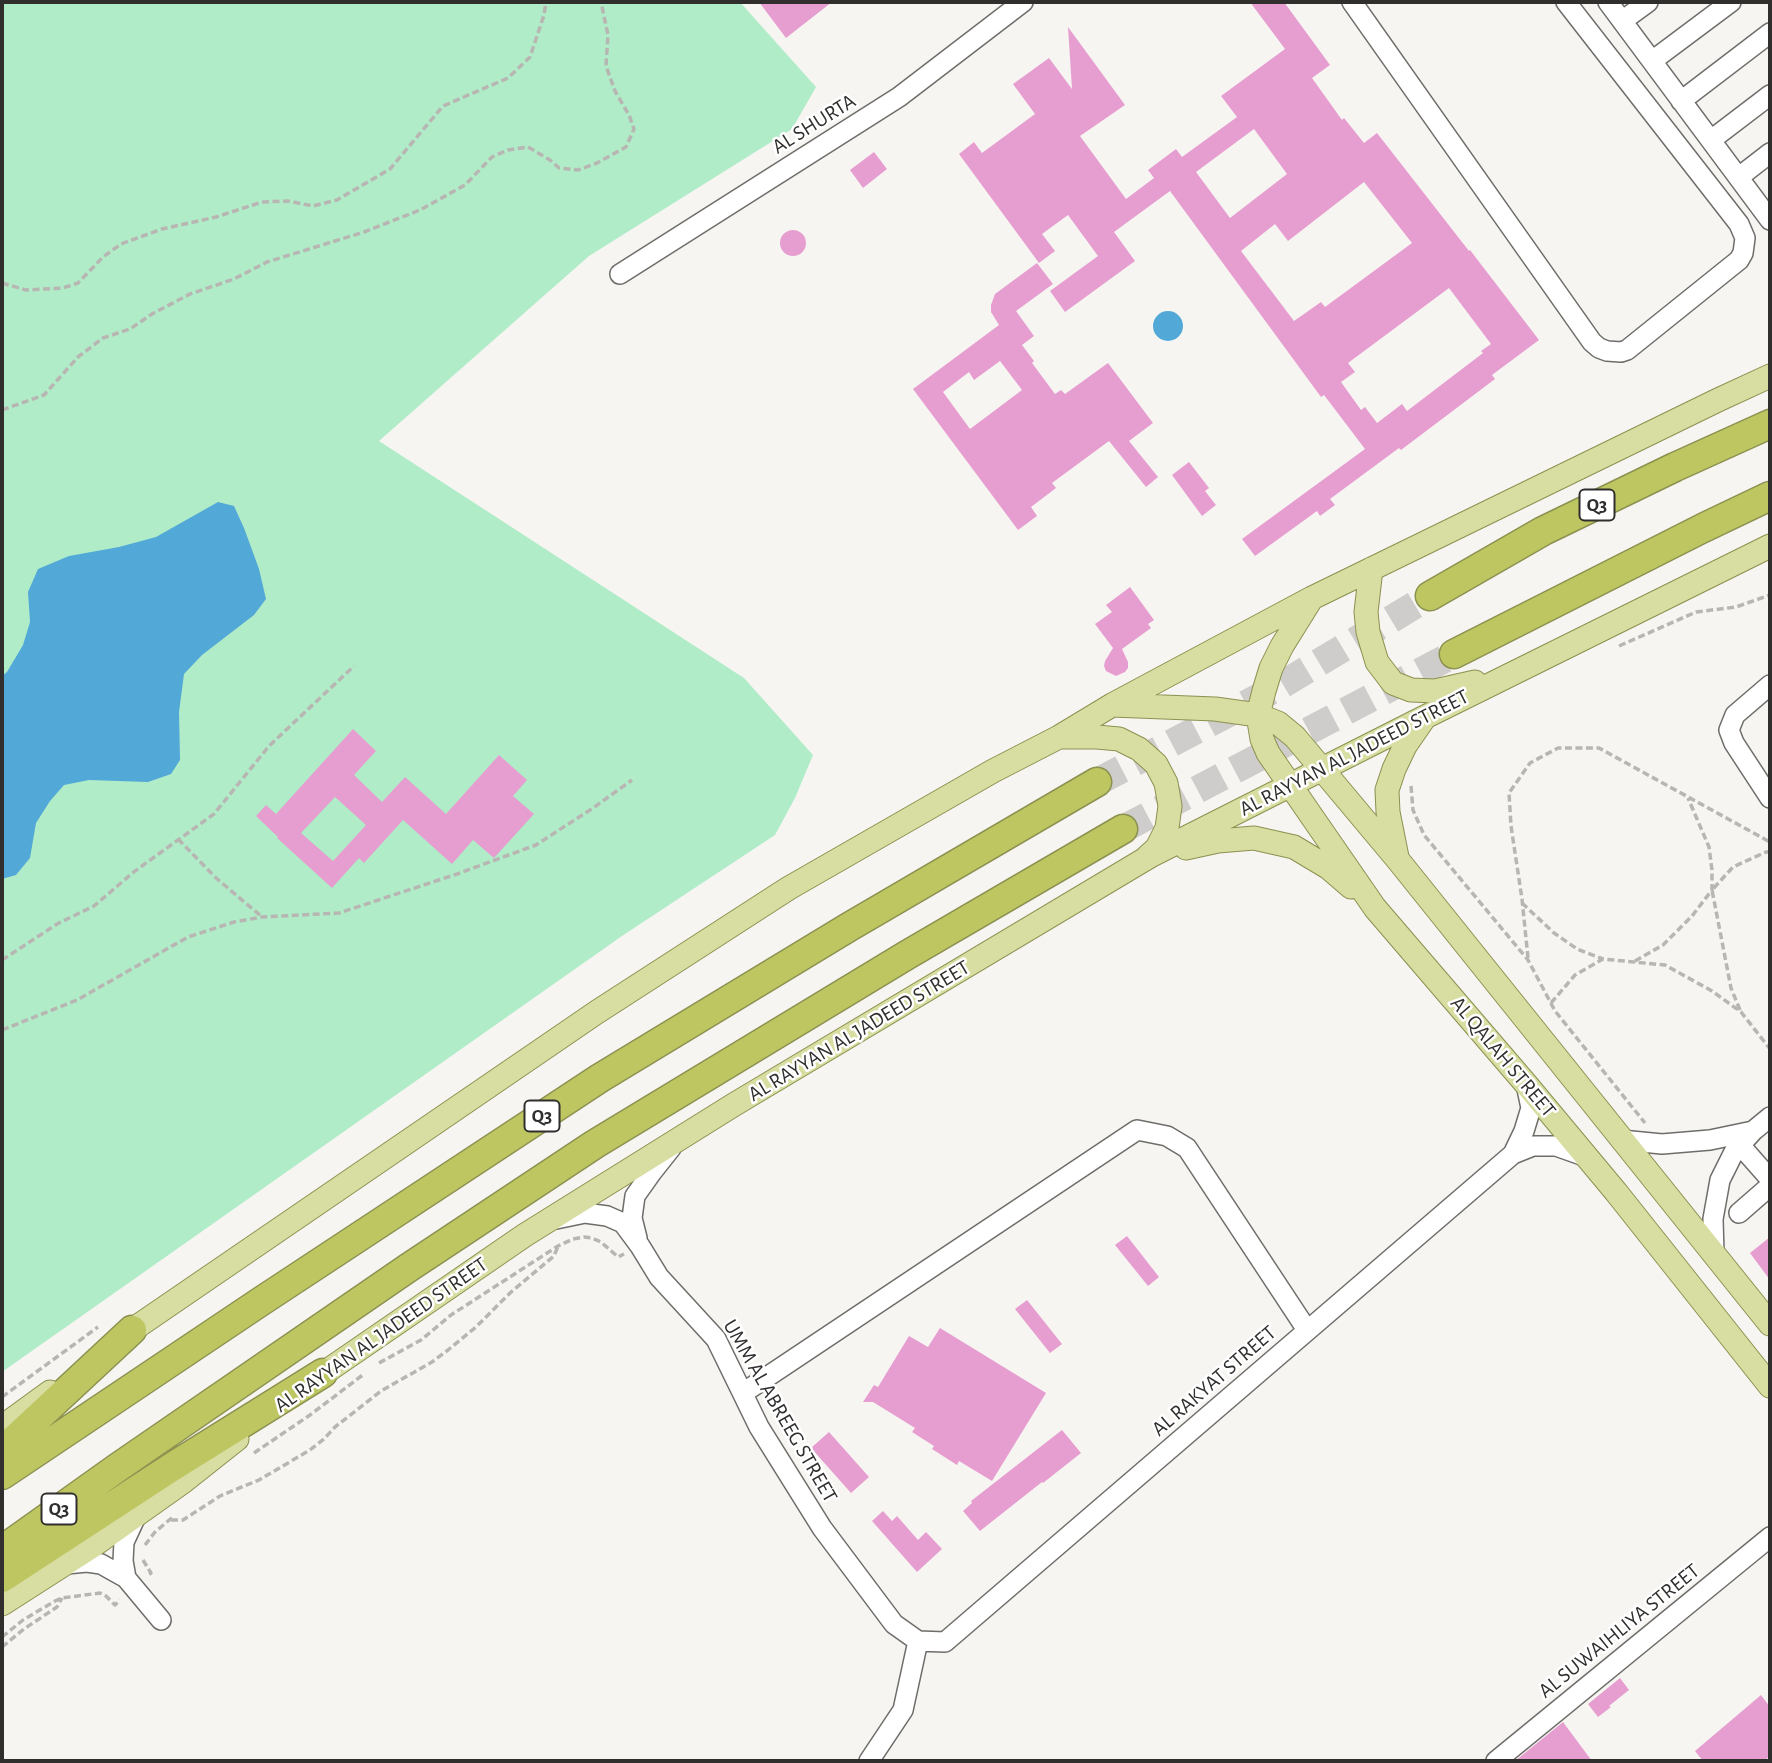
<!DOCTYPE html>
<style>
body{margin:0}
#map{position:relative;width:1772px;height:1763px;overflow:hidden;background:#f7f5f2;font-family:"Alegreya Sans",sans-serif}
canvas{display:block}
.frame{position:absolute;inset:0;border:4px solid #302f2e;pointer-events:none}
</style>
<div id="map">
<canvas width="1772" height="1763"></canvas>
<div class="frame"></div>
</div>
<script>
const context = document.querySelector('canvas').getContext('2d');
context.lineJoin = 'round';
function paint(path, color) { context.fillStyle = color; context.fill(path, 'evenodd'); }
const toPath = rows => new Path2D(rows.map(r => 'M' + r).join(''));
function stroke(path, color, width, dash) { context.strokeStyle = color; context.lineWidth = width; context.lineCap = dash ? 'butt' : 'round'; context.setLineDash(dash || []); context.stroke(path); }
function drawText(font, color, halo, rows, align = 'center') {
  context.font = font + ' "Alegreya Sans",sans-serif'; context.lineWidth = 5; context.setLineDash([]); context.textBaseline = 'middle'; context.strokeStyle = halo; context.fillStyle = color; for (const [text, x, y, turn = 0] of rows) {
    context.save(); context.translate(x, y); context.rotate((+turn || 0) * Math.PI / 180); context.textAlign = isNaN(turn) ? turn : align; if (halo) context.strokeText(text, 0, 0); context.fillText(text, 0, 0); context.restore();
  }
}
const green = toPath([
 [2,2,740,2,816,87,792,129,589,256,379,441,744,678,813,755,795,798,775,835,622,936,2,1372]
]);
const water = toPath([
 '1153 326a15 15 0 1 1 30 0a15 15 0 1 1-30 0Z',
 [218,502,234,506,244,528,259,569,266,599,254,615,202,655,184,674,179,712,180,760,171,774,148,782,89,780,64,785,50,801,36,823,30,858,16,875,2,879,2,676,7,672,23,645,30,622,28,592,38,569,69,556,119,547,156,537]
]);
const building = toPath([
 [759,2,832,2,786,38],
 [1250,2,1284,2,1330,65,1312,78,1342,120,1344,118,1364,143,1377,133,1469,251,1470,250,1539,340,1492,375,1495,379,1401,450,1399,448,1330,499,1335,505,1320,516,1317,511,1255,556,1242,539,1365,449,1324,395,1321,397,1170,191,1114,232,1135,261,1065,312,1050,291,1098,256,1068,215,1042,234,1055,251,1039,263,959,154,974,142,982,153,1035,114,1013,84,1049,58,1072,89,1068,27,1125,105,1080,136,1126,199,1154,178,1148,170,1176,149,1182,157,1237,117,1221,96,1285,49],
 [1254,129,1287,174,1230,218,1196,172],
 [1364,182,1412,243,1325,307,1321,302,1294,321,1241,251,1275,224,1288,241],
 [1449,288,1491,344,1481,351,1483,353,1407,411,1402,404,1377,423,1365,407,1361,410,1341,382,1355,372,1348,363],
 [874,152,887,169,863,188,850,170],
 '780 243a13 13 0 1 1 26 0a13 13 0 1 1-26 0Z',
 [1037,263,1053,284,1016,311,1034,336,1022,345,1034,361,1032,363,1055,394,1061,390,1065,394,1108,363,1153,423,1129,441,1158,477,1146,487,1109,441,1052,483,1056,488,1031,507,1037,516,1018,530,913,389,999,325,991,312,991,305,995,294],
 [1000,361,1022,390,970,429,943,392,969,372,974,380],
 [1189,462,1209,488,1205,491,1216,505,1202,516,1172,475],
 [1130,587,1154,620,1148,624,1151,628,1122,649,1128,662,1128,668,1125,672,1116,676,1106,671,1104,666,1105,661,1113,648,1095,624,1112,612,1106,605],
 [353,729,376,751,354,775,382,802,405,777,446,814,499,755,527,780,513,796,534,814,494,858,473,840,452,864,403,820,364,863,359,858,332,888,277,838,278,837,256,816,266,805,276,814],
 [335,797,366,825,333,861,301,833],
 [1127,1236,1159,1277,1148,1286,1115,1245],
 [1770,1237,1770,1280,1750,1253],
 [1027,1300,1062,1344,1050,1353,1015,1309],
 [940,1328,1046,1393,992,1481,959,1461,957,1465,932,1449,934,1446,912,1432,915,1428,873,1402,863,1402,874,1385,878,1387,909,1336,928,1347],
 [1062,1430,1081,1453,1043,1483,1042,1482,980,1531,963,1511,972,1503,971,1501],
 [829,1432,869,1477,851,1493,811,1448],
 [883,1511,892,1521,897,1516,918,1540,926,1532,942,1549,917,1572,872,1521],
 [1620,1678,1629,1690,1609,1706,1611,1707,1598,1717,1588,1704],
 [1761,1695,1770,1707,1770,1756,1764,1761,1703,1761,1695,1751],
 [1563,1722,1592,1761,1515,1761]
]);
const highwayTunnel = toPath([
 [1097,782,1273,690,1430,596],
 [1123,829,1454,654]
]);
const path = toPath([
 [2,283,26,290,63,288,78,283,103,257,121,244,162,229,216,217,262,202,288,201,313,206,337,200,390,169,443,106,508,78,530,57,544,15,546,2],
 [2,410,44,395,78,357,103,338,130,329,152,314,190,294,234,279,267,262,364,232,420,210,465,185,492,157,508,150,528,147,550,160,559,168,578,170,597,163,626,147,634,129,629,115,615,91,606,66,608,35,601,2],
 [1619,646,1696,612,1736,607,1770,595],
 [1411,786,1413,810,1424,835,1528,960,1555,1011,1645,1123],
 [178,839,216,878,261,916],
 [1522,903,1554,933,1577,949,1603,959],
 [1528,958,1522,899,1511,826,1509,793,1530,763,1558,748,1599,748,1770,842],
 [2,960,57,924,94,906,135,871,214,814,269,746,354,666],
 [1635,961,1663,945,1692,916,1712,890,1712,870,1709,847,1688,798],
 [1551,1003,1575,975,1603,959,1665,965,1712,991,1741,1012,1770,1049],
 [1740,1010,1731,988,1712,890,1733,867,1766,852,1770,852],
 [2,1030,77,1000,188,937,234,922,262,917,339,913,457,874,536,845,593,808,632,780],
 [379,1363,421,1340,451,1315,558,1246,573,1239,584,1237,592,1238,601,1242,618,1257,624,1254],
 [2,1397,98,1327],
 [254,1453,310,1415,364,1374],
 [171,1520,183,1520,220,1496,259,1480,310,1450,324,1439,335,1427,381,1391,432,1362,448,1350,476,1327,510,1293,554,1256,558,1246],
 [145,1545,155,1532,174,1516],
 [143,1560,151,1573,147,1576],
 [2,1637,23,1620,55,1601,62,1598,100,1593,106,1596,115,1605,120,1600],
 [2,1647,24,1629,57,1607,62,1598]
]);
const minor = toPath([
 [1352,2,1592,342,1599,348,1607,351,1621,352,1627,350,1739,260,1743,253,1745,238,1739,224,1566,2],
 [1608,2,1770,220],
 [1622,21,1648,2],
 [1652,61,1731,2],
 [1681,101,1770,33],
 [1711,140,1770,95],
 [1739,177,1770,153],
 [620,274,899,97,1023,2],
 [1770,685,1735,715,1729,730,1734,743,1770,798],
 [1621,1140,1662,1144,1710,1140,1753,1131],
 [1740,1145,1770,1179],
 [1513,1154,1524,1131,1531,1108,1526,1084],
 [1739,1213,1770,1186],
 [556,1219,585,1213,607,1216,623,1223,640,1246,659,1277,716,1339,759,1427,822,1528,894,1624,918,1641,945,1642,1513,1154,1533,1146,1556,1146,1587,1157],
 [637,1238,632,1218,635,1196,652,1172,671,1148],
 [1714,1254,1713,1219,1720,1180,1734,1152,1753,1131,1770,1117],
 [743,1393,1137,1130,1167,1136,1187,1148,1307,1330],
 [66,1564,87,1562,101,1564,126,1578,161,1620],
 [126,1578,123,1561,124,1542,137,1514],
 [869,1761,903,1710,918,1641],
 [1496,1761,1770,1537]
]);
const major = toPath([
 [1371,569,1366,612,1368,632,1377,662,1393,683,1411,690,1435,691,1475,682],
 [1310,601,1282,646,1271,668,1264,691,1258,715,1262,739,1268,753,1375,908,1526,1084,1616,1192,1770,1386],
 [1112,705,1215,709,1258,715,1278,723,1295,737,1398,860,1770,1324],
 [1059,737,1097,737,1119,739,1139,749,1156,764,1166,783,1170,806,1167,828,1157,848,1148,856],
 [1186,848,1218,841,1254,838,1294,847,1329,868,1351,887],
 [1397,857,1388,812,1387,790,1394,769,1405,746,1423,720],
 [119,1339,597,1012,789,888,993,771,1059,737,1112,705,1312,598,1718,400,1770,376],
 [311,1382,525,1235,735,1104,1152,855,1425,717,1770,546],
 [2,1427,50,1392],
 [2,1604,91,1547,184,1481,237,1439]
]);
const highway = toPath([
 [1430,596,1543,531,1675,467,1770,424],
 [1454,654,1703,528,1770,496],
 [2,1451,132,1330],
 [2,1475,260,1302,600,1078,849,927,1097,782],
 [2,1550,117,1468,408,1268,595,1144,907,955,1123,829],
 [2,1578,172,1467,323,1373]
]);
const shields = [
 [1597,505,35],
 [542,1116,35],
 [59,1509,35]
];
const shieldNames = [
 ["Q3",1597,505],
 ["Q3",542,1116],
 ["Q3",59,1509]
];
const streetNames = [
 ["AL SHURTA",814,124,-32],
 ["AL RAYYAN AL JADEED STREET",1354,753,-27],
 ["AL RAYYAN AL JADEED STREET",859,1031,-31],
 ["AL QALAH STREET",1503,1057,50],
 ["AL RAYYAN AL JADEED STREET",381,1335,-35],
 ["AL RAKYAT STREET",1214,1381,-41],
 ["UMM AL ABREEG STREET",780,1411,60],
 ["AL SUWAIHLIYA STREET",1619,1631,-39]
];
paint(green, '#b1ecc8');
paint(water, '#52a8d7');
paint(building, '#e69ed0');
stroke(highwayTunnel, '#cfcdcb', 28, [28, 14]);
stroke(minor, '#6e6d6a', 22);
stroke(major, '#8c9150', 25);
stroke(highway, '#8c9150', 31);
stroke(path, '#b7b6b3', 3.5, [7, 3.5]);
stroke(minor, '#fff', 19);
stroke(major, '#d8dda1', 23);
stroke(highway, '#bec662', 28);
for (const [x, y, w] of shields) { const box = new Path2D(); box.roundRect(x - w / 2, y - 15.5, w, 31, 5); context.fillStyle = '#fff'; context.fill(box); stroke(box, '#302f2e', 2); }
drawText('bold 19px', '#302f2e', null, shieldNames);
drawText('21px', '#302f2e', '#fff', streetNames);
</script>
